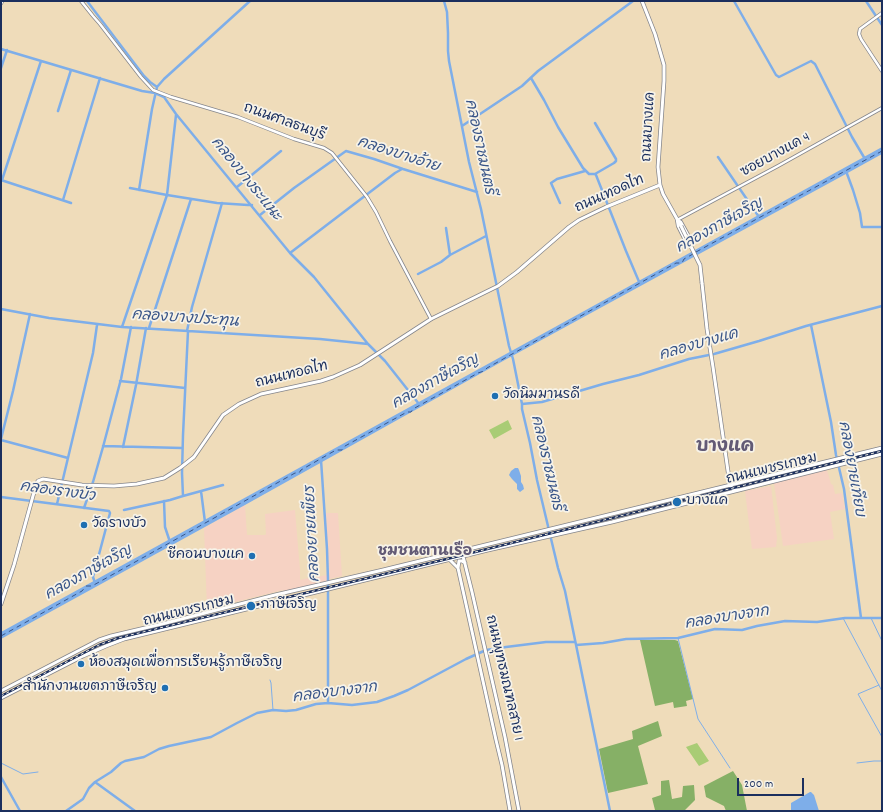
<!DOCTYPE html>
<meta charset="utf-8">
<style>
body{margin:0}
#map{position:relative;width:883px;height:812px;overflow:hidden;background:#efdcba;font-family:Dekko,sans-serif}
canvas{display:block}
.frame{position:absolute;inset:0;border:2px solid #1b2f5e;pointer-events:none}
.scale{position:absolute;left:737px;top:778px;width:67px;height:18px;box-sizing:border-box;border:2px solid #1b2f5e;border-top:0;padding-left:5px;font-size:12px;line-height:14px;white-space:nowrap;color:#1b2f5e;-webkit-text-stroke:3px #f7f3e8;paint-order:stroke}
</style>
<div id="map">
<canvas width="883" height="812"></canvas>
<div class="frame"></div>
<div class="scale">200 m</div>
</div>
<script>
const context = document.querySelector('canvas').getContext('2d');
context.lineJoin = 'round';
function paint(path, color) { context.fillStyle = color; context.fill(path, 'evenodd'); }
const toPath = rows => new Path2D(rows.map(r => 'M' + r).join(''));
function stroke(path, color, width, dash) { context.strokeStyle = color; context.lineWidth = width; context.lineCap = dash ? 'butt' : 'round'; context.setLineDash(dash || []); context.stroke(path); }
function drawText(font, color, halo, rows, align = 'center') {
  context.font = font + ' Dekko,"Playpen Sans Thai",sans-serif'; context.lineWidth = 3.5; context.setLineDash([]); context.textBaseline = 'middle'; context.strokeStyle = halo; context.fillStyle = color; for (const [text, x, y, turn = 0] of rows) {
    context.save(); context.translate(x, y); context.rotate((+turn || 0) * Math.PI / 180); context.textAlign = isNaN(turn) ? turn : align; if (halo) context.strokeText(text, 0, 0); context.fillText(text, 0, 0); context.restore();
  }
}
const built = toPath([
 [827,470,831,484,833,485,835,494,842,493,845,509,830,512,834,539,783,546,774,483],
 [771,486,777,538,776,547,752,549,745,491],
 [245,505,247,535,265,535,266,534,265,514,295,510,300,570,300,580,316,576,316,577,327,575,327,582,284,592,283,590,207,609,204,528],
 [326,513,338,513,342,576,329,579]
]);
const green = toPath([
 [508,420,512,429,494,439,489,430],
 [697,743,709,761,699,766,686,747]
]);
const forest = toPath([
 [640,640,675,640,678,641,693,699,686,701,687,706,674,708,673,702,655,706],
 [658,721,662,736,638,746,648,784,608,793,599,749,633,739,632,731],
 [733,771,742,785,747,811,726,811,724,806,706,797,704,786],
 [669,780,672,799,682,797,683,786,694,785,695,800,684,811,650,811,655,810,652,798,661,795,661,781]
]);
const water = toPath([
 [882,147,882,154,844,175,503,361,245,505,1,639,1,632],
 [515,468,518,468,519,470,521,476,521,482,523,485,524,489,520,492,517,489,517,484,512,479,509,475,511,471],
 [810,792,811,792,814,795,819,811,791,811,791,803]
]);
const stream = toPath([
 [843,618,882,691],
 [871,618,882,641],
 [678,638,698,719,730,768],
 [270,680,271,683,273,710],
 [879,685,858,694,882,737],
 [1,763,23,774,38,772],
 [857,763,874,761,882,761]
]);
const canal = toPath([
 [87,1,144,76,150,82,157,87],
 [444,1,447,12,448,33,448,51,449,61,469,162,481,209,509,346,513,359,522,404,522,409,530,443,537,480,558,568,565,591,610,811],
 [734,1,776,75,779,77,811,61,815,64,852,137,865,159],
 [866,1,882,25],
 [1,49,142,91,155,93,164,97,176,114,290,253,314,277,368,344,385,361,419,404],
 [1,68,7,50],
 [531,78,544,100,558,127,583,168,589,174,595,174,596,175,626,251,640,284],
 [58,111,71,70],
 [462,126,522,86,538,71,633,1],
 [718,157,759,217],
 [846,171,853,190,860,213,862,227,882,227],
 [595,174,614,163,616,161,616,159,595,123],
 [1,180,71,203],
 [2,180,41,61],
 [237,187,281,151],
 [130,188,167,195,217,203,248,205,252,205],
 [139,190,152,109,157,87,164,79,250,1],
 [63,200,100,78],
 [560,203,551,183,557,179,585,171],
 [260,215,294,188,346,151,374,159,403,169,477,192],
 [446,228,450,255],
 [290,253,395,173,402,169],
 [418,274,441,262,450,255,486,236],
 [1,309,49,318,122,327,320,339,368,344],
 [811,325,831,422,836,455,844,489,861,618],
 [122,327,167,195,176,115],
 [149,328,191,199],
 [187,331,192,307,222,203],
 [120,381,185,388],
 [522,404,542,402,603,384,639,375,689,359,714,354,759,341,806,326,882,306],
 [1,439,13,391,30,314],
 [1,440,68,458],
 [103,446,182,448],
 [123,447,136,385,146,328],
 [321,460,327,549,328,580,328,703],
 [201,491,205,522],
 [183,496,182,473,183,435,188,331],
 [1,497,109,511,110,513,93,577,95,583],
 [164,501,165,527,170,542],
 [57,504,93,353,97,325],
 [84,508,93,482,103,447,121,379,131,327],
 [124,510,170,500,183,496,223,485],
 [576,645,603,643,626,639,678,638,715,629,742,630,757,626,785,621,817,622,845,618,882,618],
 [1,777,20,811],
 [95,782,135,811],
 [66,811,83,799,89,788,95,782,111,772,121,763,125,761,144,757,159,749,169,746,211,737,237,723,257,713,273,710,286,711,296,710,316,704,328,703,352,705,377,702,394,696,408,690,466,659,486,650,506,647,546,642,575,642]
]);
const ferry = toPath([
 [696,252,882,151],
 [1,636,82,591,86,586,92,586,295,473,299,473,301,470,336,450,342,450,345,446,407,412,411,412,413,409,478,373,484,371,487,368,676,263,682,263,684,259,693,254]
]);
const minor = toPath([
 [81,1,93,16,100,24,141,77,153,90,171,97,238,117,294,139,324,148,332,153,367,197,376,212,390,241,431,319],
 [882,13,860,29,859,34,861,39,882,71],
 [677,220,778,166,882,108],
 [677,220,678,226,687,244,688,245,690,244],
 [678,220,681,222,692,242,691,244]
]);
const major = toPath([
 [642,1,655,34,664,65,664,81,658,167,660,185,663,194,681,226],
 [1,3,2,1],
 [702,283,707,329,713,367,730,485,733,489,738,490],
 [461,551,463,556,472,592,505,737,519,811],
 [450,560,458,568,496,740,502,765,510,811],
 [458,568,459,561,462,561,465,563],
 [1,604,14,565,36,485,38,481,43,479,82,485,114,486,137,484,164,478,180,468,194,457,223,415,239,404,261,394,321,381,333,377,360,365,431,319,498,286,517,272,569,227,579,220,606,207,660,185],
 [1,691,74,653,99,640,111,636,166,623,275,595,383,570,882,448],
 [1,698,83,656,106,646,124,639,488,550,612,522,882,454]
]);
const rail = toPath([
 [1,696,99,645,118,638,447,559,882,451]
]);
const majorBridge = toPath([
 [681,226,698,261,700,265,702,283]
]);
const markers = [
 [495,396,4,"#1f6fb2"],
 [677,502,5,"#1f6fb2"],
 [84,525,4,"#1f6fb2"],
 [252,556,4,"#1f6fb2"],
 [251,606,5,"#1f6fb2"],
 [81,664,4,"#1f6fb2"],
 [165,688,4,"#1f6fb2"]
];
const streetNames = [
 ["ถนนศาลธนบุรี",284,123,20],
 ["ถนนบางแค",650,127,-87],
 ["ซอยบางแค 4",776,156,-29],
 ["ถนนเทอดไท",610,195,-24],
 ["ถนนเทอดไท",292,376,-14],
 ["ถนนเพชรเกษม",772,470,-14],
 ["ถนนเพชรเกษม",189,612,-14],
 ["ถนนพุทธมณฑลสาย 1",503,678,77]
];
const poiNames = [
 ["วัดนิมมานรดี",503,396],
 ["บางแค",686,502],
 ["วัดรางบัว",92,525],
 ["ซีคอนบางแค",244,556,"right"],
 ["ภาษีเจริญ",260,606],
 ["ห้องสมุดเพื่อการเรียนรู้ภาษีเจริญ",89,664],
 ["สำนักงานเขตภาษีเจริญ",157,688,"right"]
];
const waterNames = [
 ["คลองราชมนตรี",478,147,78],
 ["คลองบางอ้าย",398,156,18],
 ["คลองบางระแนะ",245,180,51],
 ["คลองภาษีเจริญ",720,227,-29],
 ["คลองบางประทุน",185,320,4],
 ["คลองบางแค",699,346,-16],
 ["คลองภาษีเจริญ",436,383,-29],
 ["คลองราชมนตรี",545,463,77],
 ["คลองยายเทียบ",850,469,80],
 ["คลองรางบัว",57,493,8],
 ["คลองยายเพียร",314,534,-93],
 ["คลองภาษีเจริญ",89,574,-29],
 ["คลองบางจาก",727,619,-9],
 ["คลองบางจาก",335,694,-7]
];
const neighbourhoodNames = [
 ["ชุมชนตานเรือ",425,553]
];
const districtNames = [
 ["บางแค",725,449]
];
paint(built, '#f6d2c3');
paint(green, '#a9cc75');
paint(forest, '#86b066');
paint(water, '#7eaee9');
stroke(stream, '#7eaee9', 1);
stroke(canal, '#7eaee9', 2.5);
stroke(ferry, '#395588', 1, [5, 4]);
stroke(minor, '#85868c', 4);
stroke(major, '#85868c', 4.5);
stroke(minor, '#fff', 2.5);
stroke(major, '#fff', 3);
stroke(rail, '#1b2f5e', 2.5);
stroke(rail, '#f7f3e8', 1, [3]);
stroke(majorBridge, '#85868c', 4.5, []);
stroke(majorBridge, '#fff', 3);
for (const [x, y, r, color] of markers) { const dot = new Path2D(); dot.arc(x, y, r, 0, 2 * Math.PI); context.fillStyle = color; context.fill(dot); stroke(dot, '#f7f3e8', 1.5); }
drawText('14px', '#1b2f5e', '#f7f3e8', streetNames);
drawText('14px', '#1b2f5e', '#f7f3e8', poiNames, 'left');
drawText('italic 15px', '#395588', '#f7f3e8', waterNames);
drawText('bold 15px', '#625a75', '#f7f3e8', neighbourhoodNames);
drawText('bold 18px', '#625a75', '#f7f3e8', districtNames);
</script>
